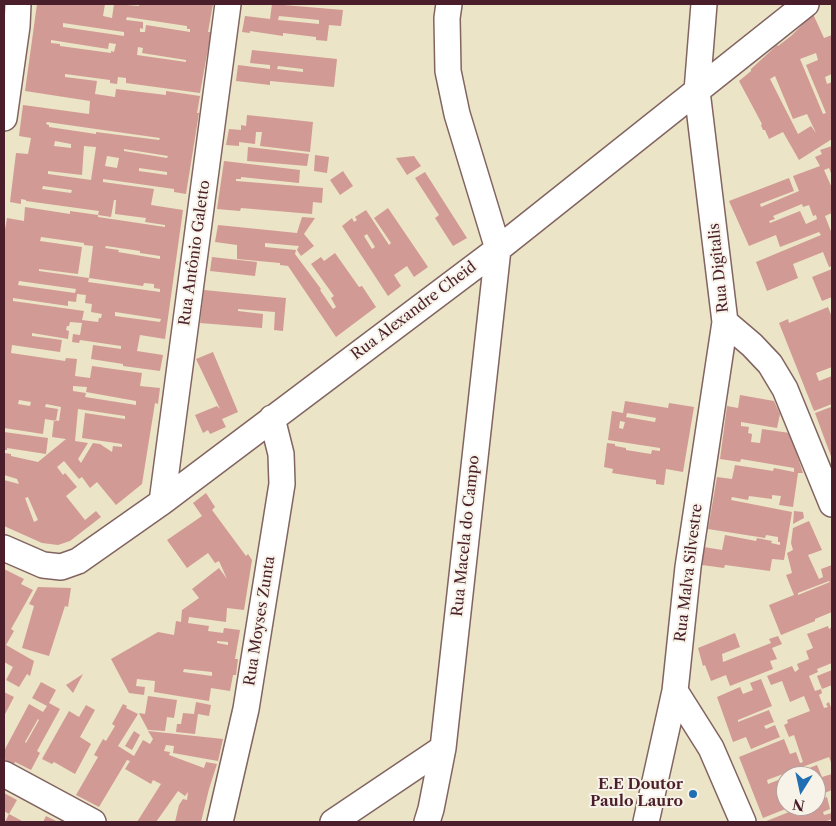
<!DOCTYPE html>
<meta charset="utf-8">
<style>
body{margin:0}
#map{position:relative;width:836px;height:826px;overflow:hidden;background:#ebe4c6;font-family:"Libre Caslon Text",serif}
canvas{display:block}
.frame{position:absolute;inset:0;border:5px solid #4a1f2b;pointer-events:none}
.north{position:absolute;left:776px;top:766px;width:50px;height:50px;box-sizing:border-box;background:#f7f3e8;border:1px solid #b29e9c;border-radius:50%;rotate:190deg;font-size:14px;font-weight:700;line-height:20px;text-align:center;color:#4a1f2b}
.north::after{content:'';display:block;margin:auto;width:18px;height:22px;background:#1f6fb2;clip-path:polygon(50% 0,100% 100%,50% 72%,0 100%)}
</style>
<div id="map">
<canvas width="836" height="826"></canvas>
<div class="frame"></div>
<div class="north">N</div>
</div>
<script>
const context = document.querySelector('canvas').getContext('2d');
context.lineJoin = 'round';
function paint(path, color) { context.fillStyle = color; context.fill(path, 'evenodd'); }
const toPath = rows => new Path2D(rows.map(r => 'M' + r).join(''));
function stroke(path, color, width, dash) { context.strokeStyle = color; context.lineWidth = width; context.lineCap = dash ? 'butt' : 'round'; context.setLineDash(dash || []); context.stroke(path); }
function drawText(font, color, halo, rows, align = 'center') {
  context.font = font + ' "Libre Caslon Text",serif'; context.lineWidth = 4; context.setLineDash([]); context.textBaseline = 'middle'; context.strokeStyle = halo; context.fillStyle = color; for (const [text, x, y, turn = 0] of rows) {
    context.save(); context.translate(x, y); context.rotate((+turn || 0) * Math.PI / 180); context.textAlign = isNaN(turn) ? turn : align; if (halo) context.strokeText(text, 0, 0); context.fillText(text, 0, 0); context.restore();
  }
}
const building = toPath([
 [37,4,105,4,103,16,112,18,114,4,139,6,139,4,213,4,208,32,211,32,200,93,126,83,126,78,118,77,117,84,110,83,110,80,65,74,65,77,97,81,95,94,115,97,116,89,166,95,166,91,200,96,197,113,199,113,186,194,174,192,174,189,103,179,103,182,154,189,151,205,183,210,165,339,140,335,137,351,163,355,160,371,123,366,123,364,91,359,93,345,121,349,121,346,80,340,79,343,72,342,73,334,80,335,82,323,70,322,69,326,67,326,66,330,69,331,68,339,32,333,32,336,62,340,60,352,12,345,11,353,65,361,66,358,77,359,75,376,90,378,92,366,142,373,140,386,160,388,158,404,155,403,142,484,116,505,97,482,90,488,82,477,79,479,64,461,57,467,63,475,65,473,77,487,66,496,85,520,96,511,101,517,70,541,58,545,42,543,4,526,4,480,19,484,17,479,4,475,4,453,11,454,11,456,38,462,66,439,52,437,54,420,59,421,61,407,46,404,45,407,58,409,56,421,45,419,43,434,4,428,4,236,7,218,24,221,25,207,70,214,70,211,98,215,98,217,165,227,165,225,145,222,146,218,115,214,116,200,114,200,111,217,98,215,99,211,26,201,26,200,21,199,21,204,10,202,16,153,28,154,31,138,19,136,23,105,89,114,90,101,25,91],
 [127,17,187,26,187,29,190,29,190,32,146,25,145,32,140,32,140,28,143,29,143,22,126,20],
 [63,23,124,32,124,36,63,27],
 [51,40,108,49,109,43,116,44,114,52,111,51,111,53,60,46,60,44,51,43],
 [138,47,143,48,142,53,186,60,186,62,137,55],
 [47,122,110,131,160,138,159,140,96,132,96,134,49,127,49,125,46,124],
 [55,141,71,144,71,148,54,146],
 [84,146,96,147,91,180,48,174,48,171,82,175],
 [124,149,168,156,167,158,124,151],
 [107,156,119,158,117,168,105,166],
 [139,168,167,172,167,175,139,171],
 [43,186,72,190,71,193,42,189],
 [41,237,84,243,84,245,93,246,89,278,39,271,39,269,78,274,82,247,40,241],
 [106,246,140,251,140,253,160,256,160,259,118,252,119,250,105,248],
 [89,278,143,286,144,283,154,284,154,288,160,289,160,292,88,282],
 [19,281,76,289,75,293,18,285],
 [77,294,86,295,85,303,92,304,91,312,102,314,101,318,99,318,98,322,82,320,84,311,13,301,13,298,68,306,68,301,76,302],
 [115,312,161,319,160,322,115,316],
 [73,386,87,387,86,392,136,401,136,405,85,397,86,393,73,391],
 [19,400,31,402,30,406,18,404],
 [78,409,125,416,125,419,85,413,82,438,122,444,122,447,113,446,112,452,100,444,93,443,81,463,78,459,88,443,75,441],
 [28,497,38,520,34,522,25,498],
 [272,4,343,10,341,26,329,25,327,41,316,40,316,37,283,33,283,36,250,31,250,33,242,32,245,16,270,19],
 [279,16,319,20,319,24,278,20],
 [813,14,824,38,832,35,832,74,825,77,827,84,832,82,832,139,799,160,783,132,769,139,765,130,763,130,761,125,762,124,739,81,751,71,751,69,777,45,778,46,791,36],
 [816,53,818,60,806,65,826,113,823,114,800,59],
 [775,76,793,119,807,114,816,133,811,126,798,134,770,79],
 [252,50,337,59,334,87,270,81,270,85,236,81,238,65,270,69,270,65,250,63],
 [278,66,303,69,303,72,277,69],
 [247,115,313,122,310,152,260,146,262,132,256,132,255,144,239,142,239,146,226,145,229,129,241,130,241,125,246,126],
 [832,146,832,176,829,168,824,170,832,188,832,213,825,216,832,234,832,266,829,267,823,252,793,264,798,278,767,291,756,262,821,235,819,232,780,247,776,235,749,246,729,201,789,178,794,191,760,204,761,207,799,191,793,176,820,166,815,157,822,154,820,150],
 [802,204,803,207,809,205,813,216,816,215,817,219,806,224,800,211,770,223,769,221,775,219,773,216],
 [248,147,309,154,307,166,247,161],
 [315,155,329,157,327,173,314,171],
 [414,156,421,166,407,175,396,158],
 [224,161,300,170,299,183,241,177,241,179,236,179,236,181,323,188,322,203,313,202,312,214,241,208,240,211,217,209],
 [343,171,353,186,340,195,330,180],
 [425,172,467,238,453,246,435,218,439,215,415,178],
 [388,208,428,267,414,277,407,266,394,275,401,286,388,296,342,226,352,218,354,222,357,220,355,217,366,210,389,245,391,243,374,218],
 [367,234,375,247,372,249,364,236],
 [302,217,315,218,304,234,314,246,301,256,297,250,299,246,265,243,265,247,296,250,295,254,321,289,320,290,333,309,336,307,331,298,334,296,311,264,321,257,324,261,335,253,359,287,362,286,376,307,336,337,288,266,280,265,280,263,237,259,237,245,215,242,218,225,297,233],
 [212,257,257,262,255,276,210,271],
 [832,269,832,297,822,301,812,277],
 [204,290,286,298,283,331,274,330,275,312,238,309,238,311,263,314,262,328,200,323],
 [828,307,832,317,832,367,816,373,819,381,832,376,832,404,814,411,779,323,788,319,789,323],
 [213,352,238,412,222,419,226,427,210,434,208,430,203,433,195,415,217,406,220,409,196,359],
 [740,395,774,401,780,414,777,428,741,422,741,426,749,427,748,433,752,434,751,442,760,443,762,429,790,433,803,473,798,473,793,507,779,505,781,496,772,495,772,499,749,496,748,500,732,497,731,500,792,512,784,560,772,559,770,571,725,565,724,568,702,565,704,547,722,550,725,535,756,541,757,538,772,541,771,543,780,545,780,542,778,542,778,537,766,535,765,538,708,529,717,477,732,479,735,465,773,471,774,468,794,472,794,468,741,459,740,462,720,459,727,406,738,408],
 [625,401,668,408,669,403,694,407,683,472,666,469,664,485,656,484,656,480,612,473,613,469,604,467,607,443,615,444,615,446,626,448,626,450,651,454,652,450,660,451,660,448,608,440,612,411,623,413],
 [627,413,656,418,655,422,626,417],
 [620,421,625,422,623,429,619,428],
 [831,407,832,409,832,459,815,413],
 [4,432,48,438,46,454,7,448,7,450,4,450],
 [206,493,215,507,212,510,246,556,248,554,252,560,244,610,227,608,226,622,189,617,188,623,209,626,208,631,223,633,224,628,240,630,235,659,238,659,236,675,233,675,230,691,211,688,209,701,154,692,155,681,137,679,136,686,145,687,144,695,129,693,111,659,158,632,174,635,176,621,181,622,182,610,199,598,192,589,219,568,227,579,219,561,215,563,208,553,187,568,167,540,202,516,193,503],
 [217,641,228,642,228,645,217,643],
 [184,669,212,672,212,676,183,672],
 [794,511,803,512,804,518,793,524],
 [809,521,822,550,808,555,819,579,823,577,821,569,832,565,832,612,815,619,815,621,781,635,769,605,794,595,786,575,792,573,787,553,793,550,791,543,793,528],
 [829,581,830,582,798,595,798,593],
 [4,569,24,579,21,584,33,590,11,629,14,631,6,645,34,661,30,676,27,674,19,687,6,680,13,667,4,662],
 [38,587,71,588,68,607,65,606,49,656,22,648,34,606,29,604],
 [828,626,829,629,832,627,832,663,817,669,818,672,809,676,815,691,821,689,822,693,819,695,824,708,828,707,826,704,829,702,832,710,832,765,829,757,767,780,768,784,786,777,786,806,793,806,763,818,739,757,784,739,790,754,796,752,800,763,803,762,794,735,789,737,784,725,788,723,787,720,810,711,804,696,790,702,782,681,771,685,767,676,792,666,795,672,799,669,797,664,809,659,806,651,813,648,807,634],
 [735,633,740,647,722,654,723,662,771,643,769,639,778,636,782,644,772,648,777,659,770,661,773,669,730,686,726,675,711,681,705,665,703,666,698,648],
 [832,670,832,685,822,689,817,676],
 [83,674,73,693,66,685],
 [761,679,772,706,738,720,738,722,769,710,774,722,764,726,766,729,775,725,780,737,751,749,746,737,733,742,717,697,740,687,743,694,753,690,750,683],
 [41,682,56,690,49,703,60,709,37,751,40,753,31,770,15,762,14,764,4,759,4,751,29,704,43,712,47,706,32,698],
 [38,719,39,720,26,743,25,742],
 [4,692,14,697,4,716],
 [148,696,177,700,174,718,167,717,165,731,148,730,141,717,139,713,145,714],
 [196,702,211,705,209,716,198,714,195,734,176,732,177,724,181,724,183,713,194,714],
 [123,704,127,706,126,708,138,714,118,746,134,756,143,740,150,744,153,739,148,731,223,739,218,761,173,753,174,746,166,745,164,751,170,752,169,755,204,768,206,762,217,764,209,789,201,822,175,822,179,805,183,799,187,800,188,792,185,796,178,791,156,822,137,822,161,784,153,780,151,784,125,769,130,761,127,760,99,807,76,795,98,757,94,755,103,739,106,741,115,726,112,724],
 [86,705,95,710,80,737,91,744,75,774,54,762,52,764,42,759,69,711,79,717],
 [134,731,140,735,132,750,125,746],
 [817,765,822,777,832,774,832,790,822,794,820,788,816,790,816,776,789,776],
 [4,793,17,800,9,814,24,822,5,822,9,814,4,811],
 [827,797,830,809,823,812,824,815,832,813,832,819,827,821,828,822,764,822,804,806,816,806,816,801],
 [46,816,58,822,43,822]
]);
const minor = toPath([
 [4,118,17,26,18,4],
 [725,322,752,345,770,364,785,389,832,504],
 [162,502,228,4],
 [4,548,43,565,61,567,78,561,162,502,498,249,806,4],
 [675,691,711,748,743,822],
 [4,774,93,822],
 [220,822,246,709,282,484,281,454,272,418],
 [333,822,443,748],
 [427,822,431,809,443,748,498,249,457,114,448,71,447,18,449,4],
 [646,822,675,691,688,567,725,322,697,91,704,4]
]);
const markers = [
 [693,794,5,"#1f6fb2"]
];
const streetNames = [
 ["Rua Antônio Galetto",195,253,-82],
 ["Rua Digitalis",719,268,-96],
 ["Rua Alexandre Cheid",414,311,-37],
 ["Rua Macela do Campo",466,536,-84],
 ["Rua Malva Silvestre",689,573,-83],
 ["Rua Moyses Zunta",260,621,-81]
];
const poiNames = [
 ["E.E Doutor",683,785],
 ["Paulo Lauro",683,802]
];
paint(building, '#d29a95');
stroke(minor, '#826461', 28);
stroke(minor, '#fff', 25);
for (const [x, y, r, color] of markers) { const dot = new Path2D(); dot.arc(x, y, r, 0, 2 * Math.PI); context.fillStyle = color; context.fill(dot); stroke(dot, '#f7f3e8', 2); }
drawText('15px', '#4a1f2b', '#f7f3e8', streetNames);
drawText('bold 15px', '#4a1f2b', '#f7f3e8', poiNames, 'right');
</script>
